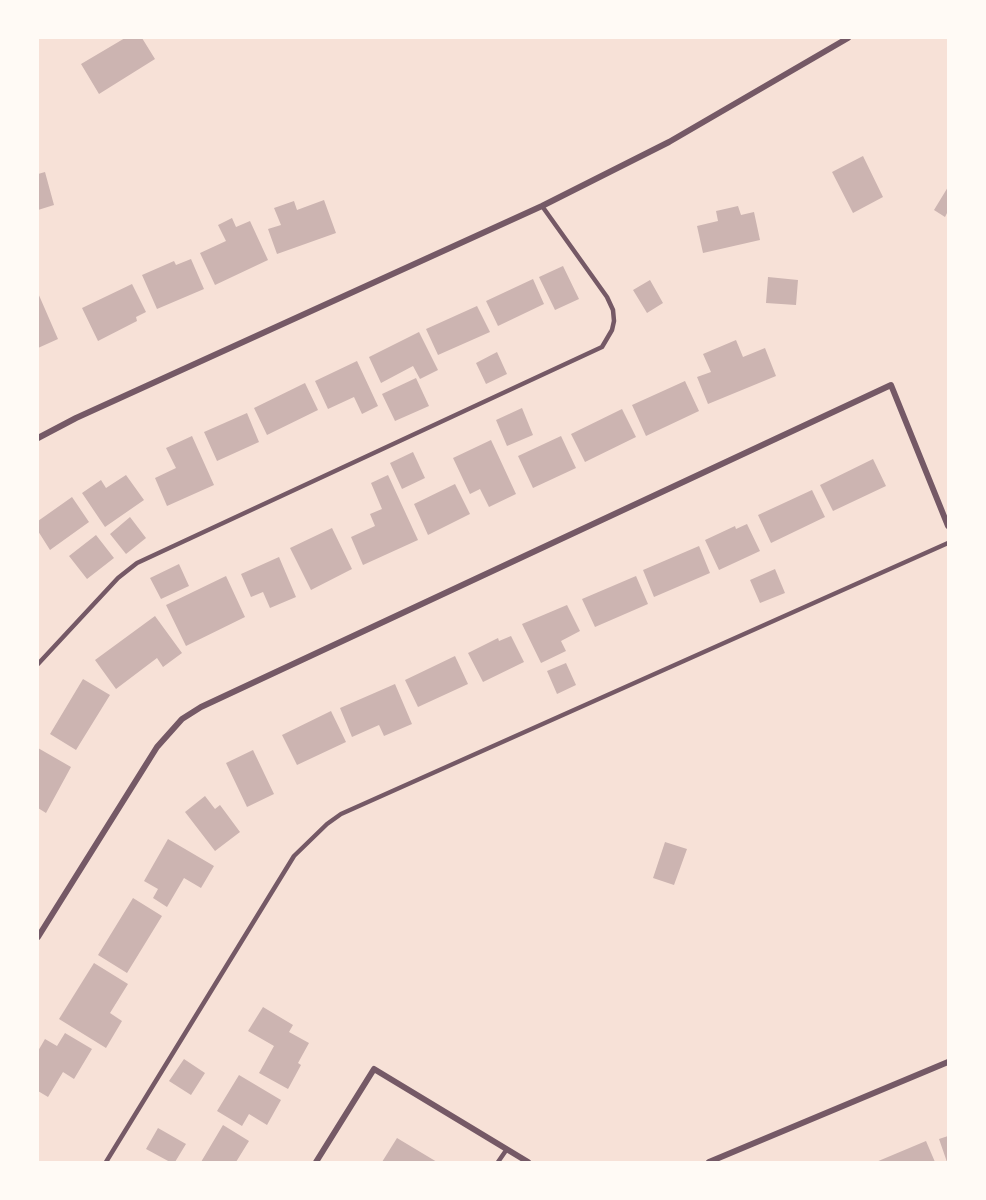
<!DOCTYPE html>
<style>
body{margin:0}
#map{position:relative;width:986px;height:1200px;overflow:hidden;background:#f7e1d7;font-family:Georgia,serif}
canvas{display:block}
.frame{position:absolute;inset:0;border:39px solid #fffaf5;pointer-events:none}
</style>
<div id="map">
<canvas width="986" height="1200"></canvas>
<div class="frame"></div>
</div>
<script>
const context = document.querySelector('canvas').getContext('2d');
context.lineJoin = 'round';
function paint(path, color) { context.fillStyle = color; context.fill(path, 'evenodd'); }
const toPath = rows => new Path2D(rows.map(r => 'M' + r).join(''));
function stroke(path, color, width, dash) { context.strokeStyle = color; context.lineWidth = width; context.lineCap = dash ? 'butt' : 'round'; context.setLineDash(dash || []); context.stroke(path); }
const building = toPath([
 [125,38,142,38,155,59,99,94,81,64],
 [863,156,883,197,853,213,832,172],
 [45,172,54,205,38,210,38,174],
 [948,187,948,211,945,217,934,210],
 [324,200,336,233,277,254,268,229,281,225,274,208,294,201,297,210],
 [738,206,741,215,754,212,760,240,703,253,697,226,718,221,716,211],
 [232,218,236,227,250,221,268,260,215,285,200,253,226,241,218,225],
 [191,259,204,289,157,309,142,275,174,261,176,265],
 [563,266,579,299,555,310,539,277],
 [768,277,798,280,796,305,766,303],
 [533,279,544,304,498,326,486,301],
 [650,280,663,303,647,313,633,290],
 [132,284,146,312,136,317,137,321,98,341,82,308],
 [38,293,58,339,38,348],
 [477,306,490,332,438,355,426,329],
 [419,332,438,370,420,379,413,366,381,383,369,357],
 [736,340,743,357,765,348,776,376,708,404,697,377,711,372,703,354],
 [497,352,507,374,486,384,476,363],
 [357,361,378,406,362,414,354,397,328,409,315,381],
 [416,378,429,406,395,421,382,394],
 [685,381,699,411,646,436,632,405],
 [305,383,318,410,267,435,254,408],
 [522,408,533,435,507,446,496,420],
 [622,409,636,437,585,462,571,434],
 [247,413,259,442,217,461,204,432],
 [192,436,214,485,167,506,155,478,176,468,166,448],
 [561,436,576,468,533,488,518,456],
 [491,440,516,494,489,507,480,489,470,494,453,458],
 [413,452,425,478,402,489,390,463],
 [873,459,886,486,833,511,820,485],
 [126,475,144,500,105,527,82,493,101,480,106,488],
 [388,475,418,540,363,565,351,537,375,526,370,514,382,509,371,483],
 [455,484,470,514,428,535,414,504],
 [812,490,825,517,771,543,758,515],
 [72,497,89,522,50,550,38,531,38,521],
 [130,517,146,538,126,554,110,534],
 [747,524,760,551,719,570,705,540,735,526,736,529],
 [332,528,352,569,311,590,290,548],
 [96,535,114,558,87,579,69,556],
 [699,546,710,573,654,597,643,570],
 [279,557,296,597,270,608,263,592,251,597,241,574],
 [179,564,189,586,161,599,150,578],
 [775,569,785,593,760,603,750,580],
 [226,576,245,617,186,646,166,605],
 [636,576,648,604,595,627,582,599],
 [567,605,580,631,561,641,566,651,541,663,522,624],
 [155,616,182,653,163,667,157,658,116,689,95,660],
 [511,636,524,662,483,682,468,653,498,638,499,641],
 [455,656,468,684,418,707,405,680],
 [566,663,576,685,557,694,547,671],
 [83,679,110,695,76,750,50,734],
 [395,684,412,724,384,736,379,725,352,737,340,708],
 [331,711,346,742,297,765,282,735],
 [38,748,71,767,46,813,38,808],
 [253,750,274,794,247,807,226,763],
 [205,796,215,809,220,805,240,832,215,851,185,812],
 [168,839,214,866,201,888,184,878,167,907,153,898,158,889,144,881],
 [665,842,687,849,674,885,653,878],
 [133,898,162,916,127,973,98,955],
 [94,963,128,984,110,1013,122,1021,106,1048,59,1019],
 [263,1007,293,1025,289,1032,309,1043,298,1063,301,1065,288,1089,259,1073,274,1046,248,1031],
 [65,1033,92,1049,74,1079,63,1072,48,1097,38,1091,38,1051,45,1039,57,1046],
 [184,1059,205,1073,191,1095,169,1081],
 [239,1075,281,1100,267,1125,249,1114,242,1126,217,1111],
 [223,1125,249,1141,236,1162,201,1162],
 [158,1128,186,1144,175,1162,170,1162,146,1149],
 [948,1136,948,1162,947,1162,939,1139],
 [397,1138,437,1162,382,1162],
 [926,1141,935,1162,876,1162]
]);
const service = toPath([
 [38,664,118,578,137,563,602,347,612,330,614,321,613,310,607,297,542,206],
 [106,1162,294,856,327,824,341,814,948,543],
 [498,1162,507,1149]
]);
const minor = toPath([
 [38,438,76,418,542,206,669,142,848,38],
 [38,937,157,747,182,719,201,707,891,385,948,526],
 [316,1162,374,1069,528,1162],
 [709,1162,948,1062]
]);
paint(building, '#ccb4b1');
stroke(service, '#755966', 4.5);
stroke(minor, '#755966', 6);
</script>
